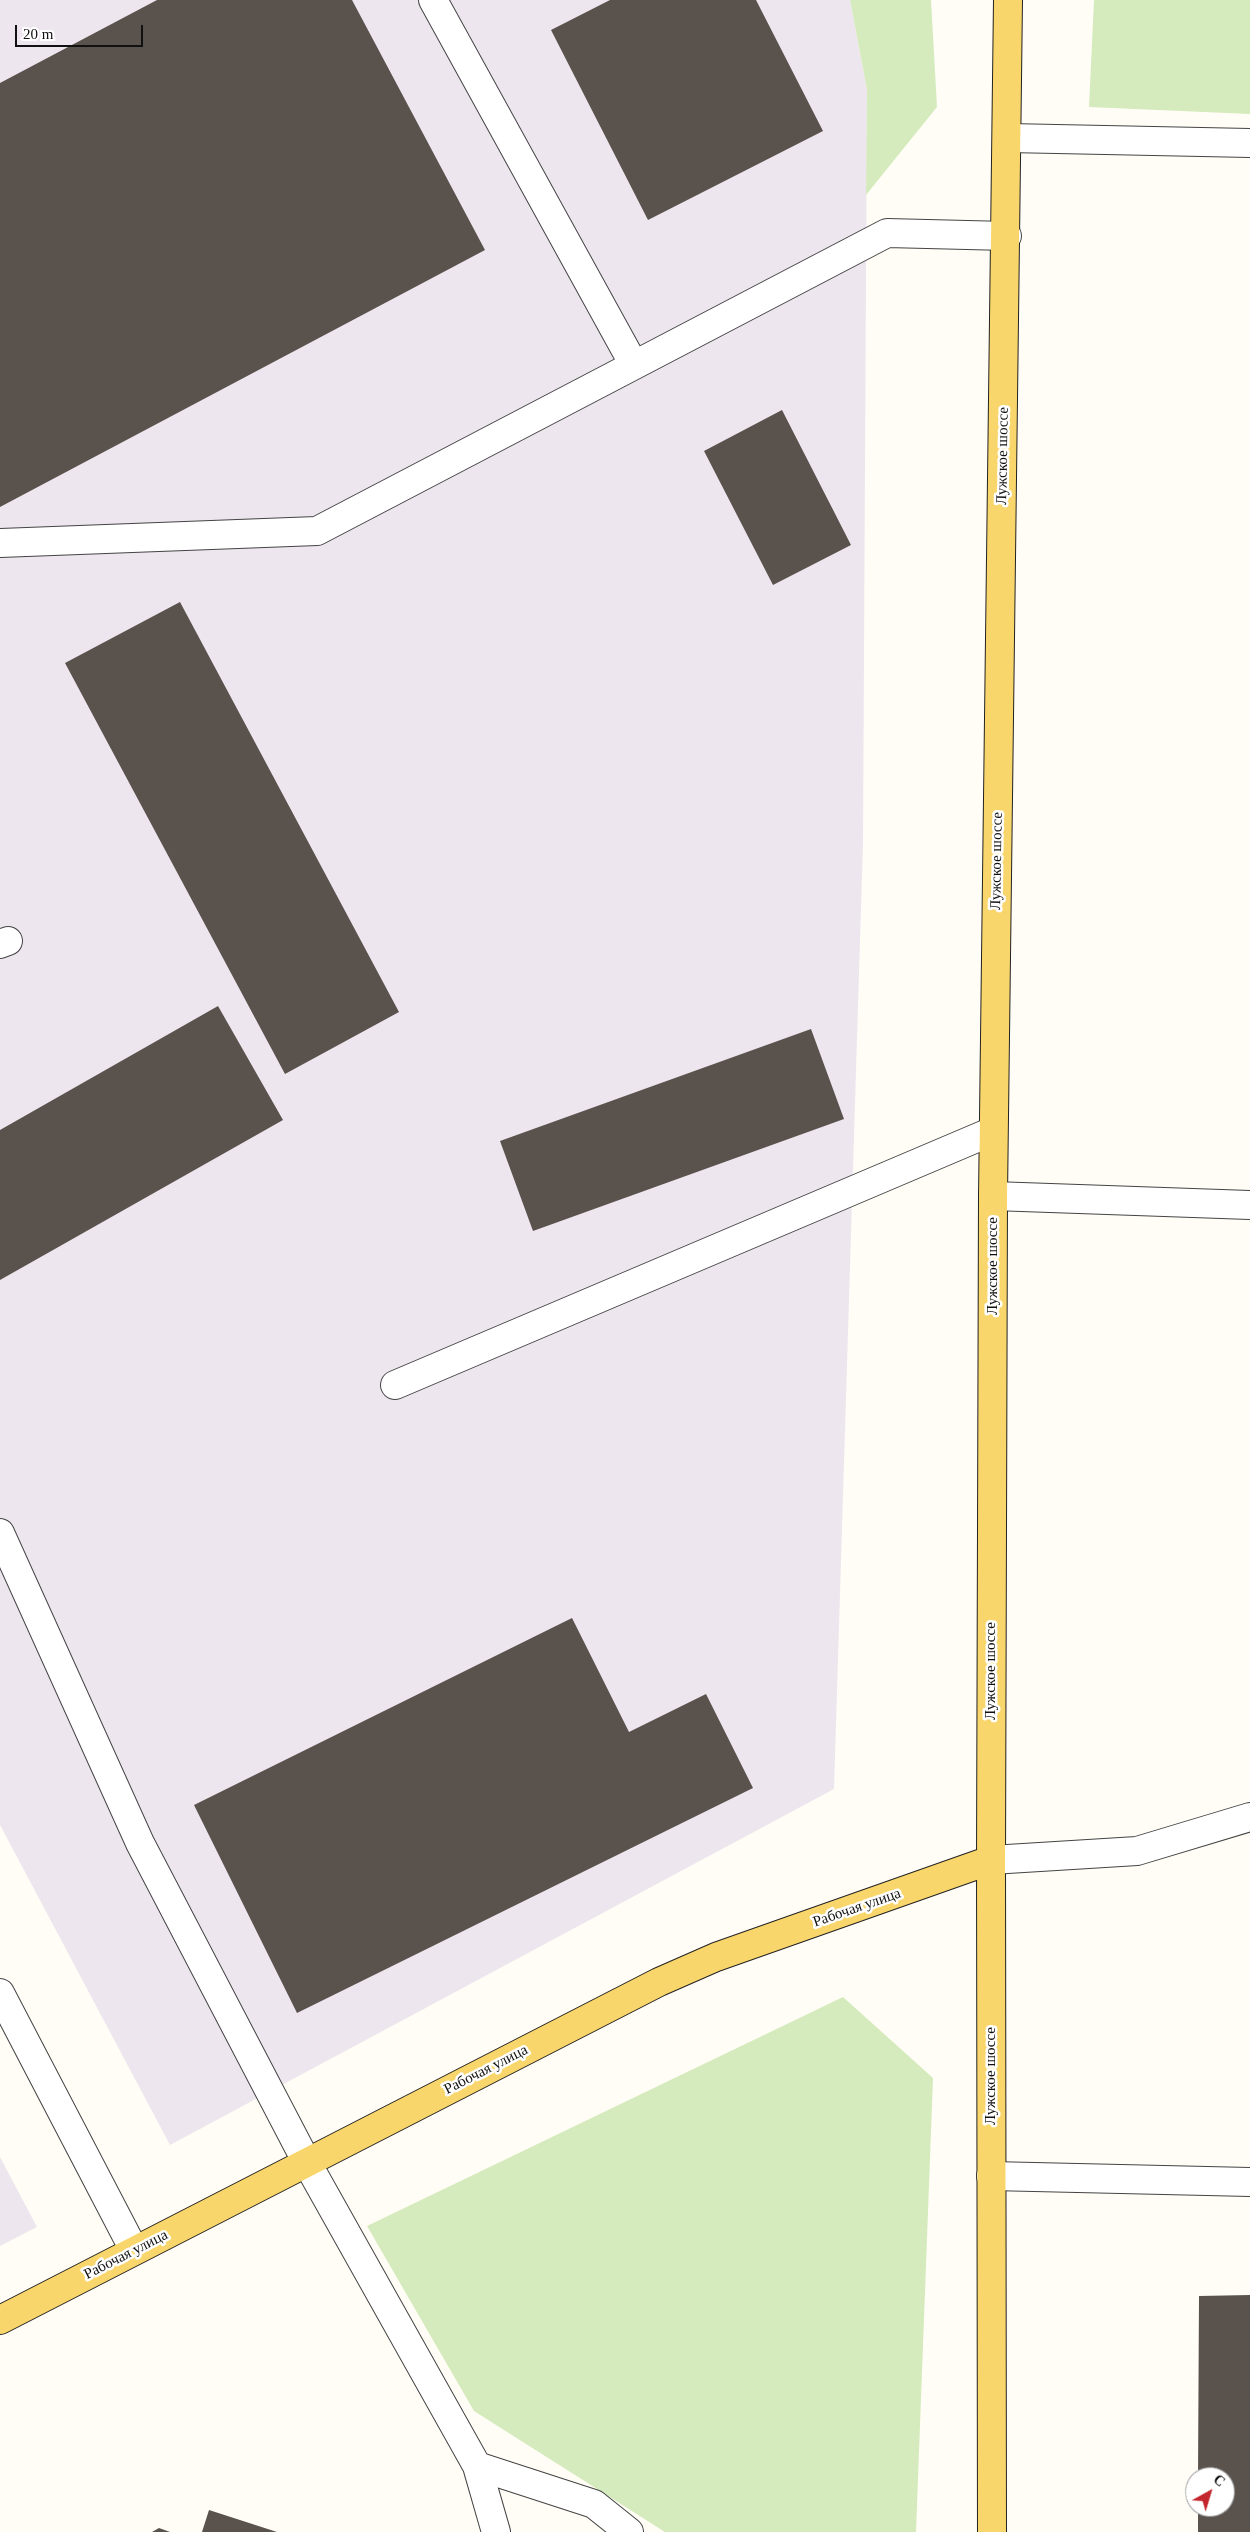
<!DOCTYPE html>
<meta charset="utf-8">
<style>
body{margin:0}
#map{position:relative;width:1250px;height:2532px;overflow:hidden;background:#fffdf5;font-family:Georgia,serif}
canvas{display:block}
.north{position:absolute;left:1185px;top:2467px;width:50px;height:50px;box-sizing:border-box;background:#fff;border:1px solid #a0a0a0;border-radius:50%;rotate:39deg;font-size:14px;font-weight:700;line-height:20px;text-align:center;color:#111}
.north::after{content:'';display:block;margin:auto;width:18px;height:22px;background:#c4262e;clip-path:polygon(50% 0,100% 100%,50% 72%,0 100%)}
.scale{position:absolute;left:15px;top:25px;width:128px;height:22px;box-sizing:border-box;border:2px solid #111;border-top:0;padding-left:6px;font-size:15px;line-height:18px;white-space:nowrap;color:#111;-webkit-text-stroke:4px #fff;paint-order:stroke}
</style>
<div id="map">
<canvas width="1250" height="2532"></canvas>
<div class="north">С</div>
<div class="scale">20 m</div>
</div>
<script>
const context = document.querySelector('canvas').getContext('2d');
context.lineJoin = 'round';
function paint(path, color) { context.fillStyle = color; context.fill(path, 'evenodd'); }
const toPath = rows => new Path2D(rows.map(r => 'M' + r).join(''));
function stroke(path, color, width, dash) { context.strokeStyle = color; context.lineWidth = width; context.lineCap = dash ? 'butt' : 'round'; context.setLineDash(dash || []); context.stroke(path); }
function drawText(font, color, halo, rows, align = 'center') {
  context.font = font + ' Georgia,serif'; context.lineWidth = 5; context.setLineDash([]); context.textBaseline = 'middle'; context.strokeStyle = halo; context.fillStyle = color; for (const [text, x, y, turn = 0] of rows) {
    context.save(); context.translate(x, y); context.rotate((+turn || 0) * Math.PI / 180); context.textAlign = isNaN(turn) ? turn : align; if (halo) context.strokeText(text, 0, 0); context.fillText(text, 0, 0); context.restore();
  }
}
const industrial = toPath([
 [0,0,850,0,867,90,863,843,834,1789,170,2145,0,1825],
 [0,2157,37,2227,0,2246]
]);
const green = toPath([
 [850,0,931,0,937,107,866,195,867,90],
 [1094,0,1250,0,1250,114,1089,107],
 [843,1997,933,2078,916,2532,665,2532,474,2411,367,2226]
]);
const building = toPath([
 [157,0,352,0,485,250,0,507,0,83],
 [610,0,756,0,823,131,648,220,551,30],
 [782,410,851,545,773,585,704,451],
 [180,602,399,1012,285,1074,65,663],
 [218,1006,283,1120,0,1280,0,1130],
 [811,1029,844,1119,533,1231,500,1141],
 [572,1618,629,1732,706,1694,753,1788,297,2013,194,1805],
 [1250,2295,1250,2532,1198,2532,1198,2507,1225,2507,1225,2477,1198,2477,1199,2296],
 [209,2510,277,2532,202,2532],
 [159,2528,170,2532,152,2532]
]);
const minor = toPath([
 [433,0,634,365],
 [1008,138,1250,143],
 [0,543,317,531,887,233,1007,236],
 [0,944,8,941],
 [993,1196,1250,1205],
 [395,1385,993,1131],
 [0,1533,140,1843,306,2161,477,2466,496,2532],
 [991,1860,1137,1851,1250,1817],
 [0,1993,134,2250],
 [991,2176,1250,2182],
 [477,2466,594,2504,629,2532]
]);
const major = toPath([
 [0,2320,659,1982,716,1957,991,1860],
 [992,2532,991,1860,993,1196,1008,0]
]);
const streetNames = [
 ["Лужское шоссе",1003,456,-89],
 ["Лужское шоссе",997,861,-89],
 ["Лужское шоссе",993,1266,-90],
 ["Лужское шоссе",991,1671,-90],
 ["Рабочая улица",857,1908,-19],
 ["Рабочая улица",486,2070,-27],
 ["Лужское шоссе",991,2076,-90],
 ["Рабочая улица",126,2255,-27]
];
paint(industrial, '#eee6ef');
paint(green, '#d5ebbd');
paint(building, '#5a524d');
stroke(minor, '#444', 30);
stroke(major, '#222', 30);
stroke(minor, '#fff', 28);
stroke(major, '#f9d66b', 28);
drawText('15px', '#111', '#fff', streetNames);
</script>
